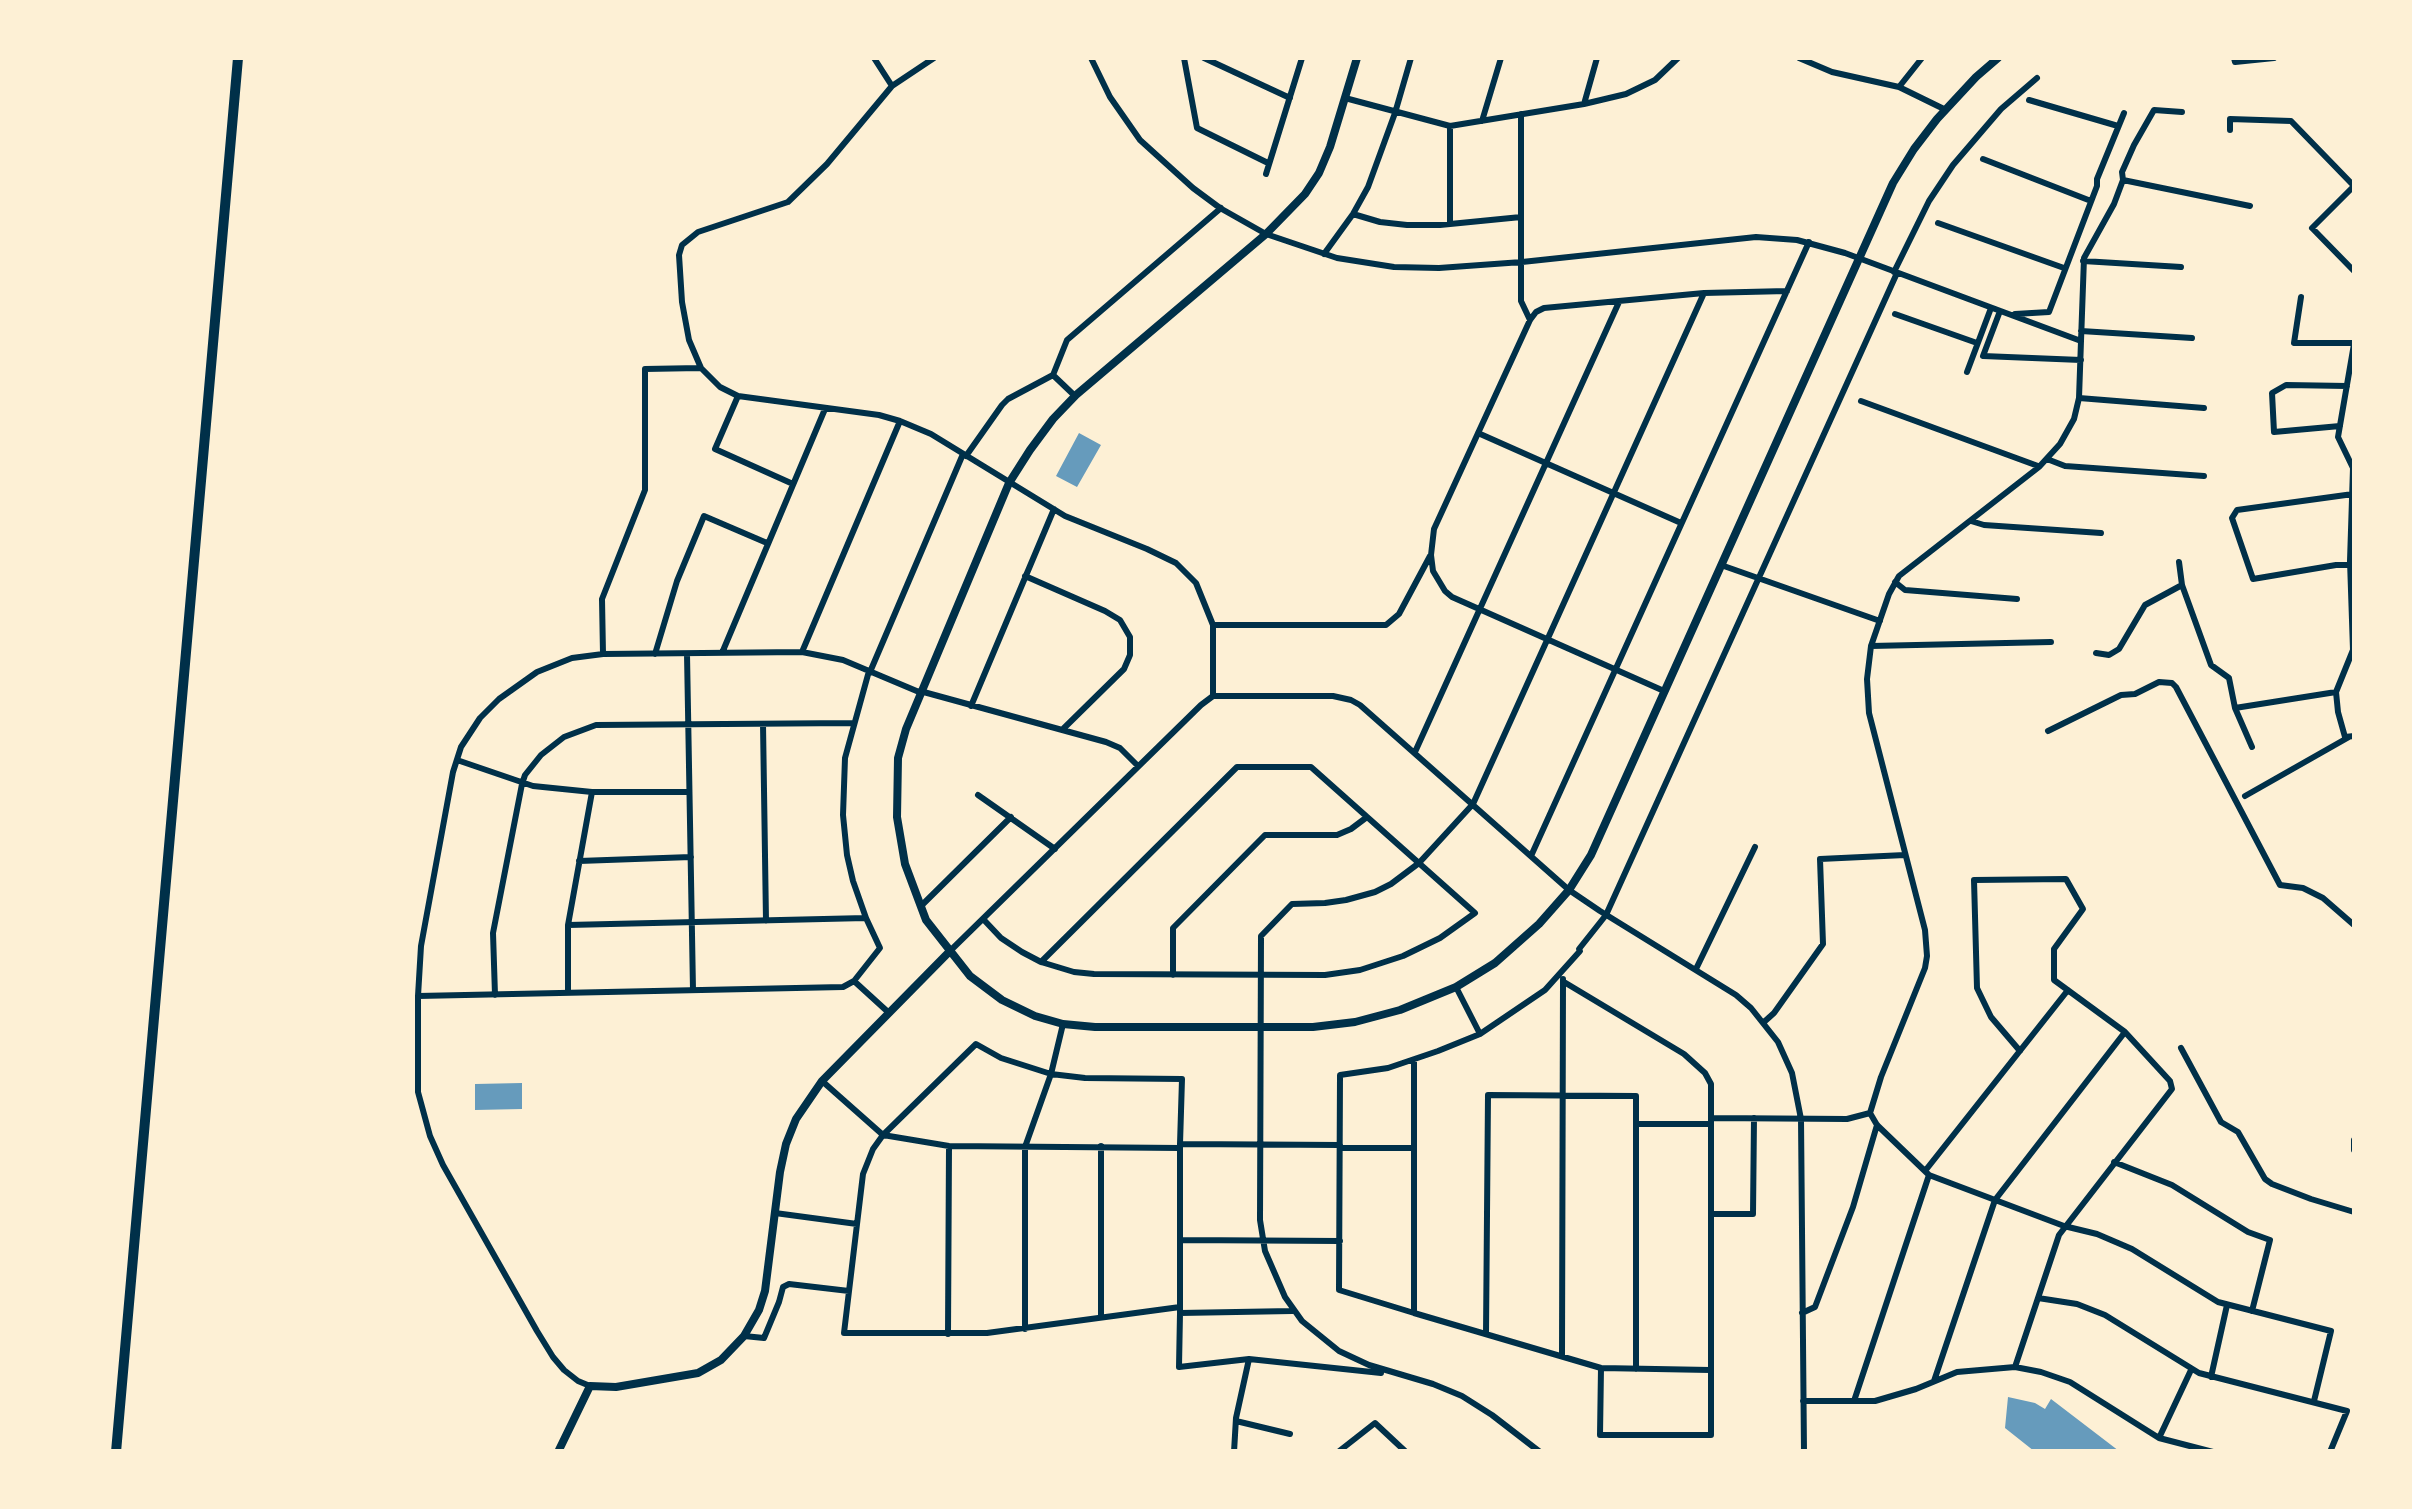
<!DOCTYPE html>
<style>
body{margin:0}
#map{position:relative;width:2412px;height:1509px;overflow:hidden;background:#fdf0d5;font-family:Georgia,serif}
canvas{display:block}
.frame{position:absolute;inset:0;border:60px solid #fdf0d5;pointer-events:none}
</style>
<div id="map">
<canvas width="2412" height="1509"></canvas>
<div class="frame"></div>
</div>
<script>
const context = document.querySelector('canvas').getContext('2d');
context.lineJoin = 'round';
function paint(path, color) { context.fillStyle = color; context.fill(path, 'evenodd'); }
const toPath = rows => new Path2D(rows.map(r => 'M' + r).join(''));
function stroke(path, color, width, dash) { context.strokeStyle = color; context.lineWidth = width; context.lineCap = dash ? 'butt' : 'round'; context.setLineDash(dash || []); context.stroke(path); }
const water = toPath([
 [1079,433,1101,445,1077,487,1056,476],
 [522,1083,522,1109,475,1110,475,1084],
 [2008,1397,2035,1403,2045,1409,2051,1399,2119,1451,2034,1451,2005,1428]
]);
const minor = toPath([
 [874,58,892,86],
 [934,58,892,86,827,164,788,202,698,232,682,245,679,255,682,302,689,340,701,368,720,387,738,396,879,415,900,421,931,434,1065,516,1147,549,1176,563,1196,583,1213,625,1213,696],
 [1091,58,1110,97,1140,140,1193,188,1220,208,1266,234,1337,258,1394,267,1439,268,1522,262,1756,237,1797,240,1845,253,2081,341,2079,398,2074,419,2060,444,2039,467,1899,576,1889,594,1871,646,1867,679,1869,713,1925,930,1927,956,1925,968,1881,1077,1870,1113,1877,1125,1929,1175,2064,1226,2097,1234,2132,1249,2218,1302,2331,1331,2314,1401],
 [1184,58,1197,128,1268,163],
 [1204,58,1290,98],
 [1799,58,1832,72,1899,87,1946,110],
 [2234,58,2235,62,2274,58],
 [1899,87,1922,58],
 [1345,98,1450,126,1584,104,1626,94,1655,80,1678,58],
 [2029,100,2118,126],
 [1584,104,1597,58],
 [1521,114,1521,301,1530,320],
 [1482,121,1501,58],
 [2230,130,2230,119,2291,121,2354,186],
 [1983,159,2091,201],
 [1266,174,1302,58],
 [2123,180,2250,206],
 [2354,186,2312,228,2354,271],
 [1353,214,1380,222,1407,225,1440,225,1521,217],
 [1450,223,1450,126],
 [1938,223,2064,268],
 [1324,254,1353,214,1368,187,1395,113,1411,58],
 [2083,261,2181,267],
 [1894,272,1929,201,1953,165,2001,109,2037,78],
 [2301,297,2294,343,2354,343],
 [2000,311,1983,356,2081,360],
 [1895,314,1977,343],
 [2015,314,2049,312,2097,186,2097,179,2124,113],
 [2081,331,2192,338],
 [2081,341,2084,258,2114,204,2123,180,2122,172,2134,145,2154,110,2182,112],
 [2354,344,2338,437,2353,468,2350,561,2353,650,2336,692,2338,712,2345,737,2354,736],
 [1967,372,1991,308],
 [1053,375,1075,396],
 [738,396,715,449,793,484],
 [2079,398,2204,408],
 [1861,401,2038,466],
 [2340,426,2274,432,2272,393,2286,385,2347,386],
 [1478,433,1681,523],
 [966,456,1002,405,1008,399,1053,375,1067,340,1221,208],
 [2047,459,2065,466,2204,476],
 [1971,521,1984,525,2101,533],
 [2179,562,2182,585],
 [1721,565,1880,621],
 [2350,565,2336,565,2253,579,2232,518,2237,510,2353,494],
 [1025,576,1105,611,1120,620,1130,637,1130,655,1124,669,1062,730],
 [1895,582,1905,590,2017,599],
 [1213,625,1386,625,1399,614,1430,556],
 [1871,646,2051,642],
 [802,652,900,421],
 [722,653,825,409],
 [2096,653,2109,655,2119,649,2145,605,2182,585,2211,665,2229,678,2235,708],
 [603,654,602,599,645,490,645,369,700,368],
 [655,654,677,581,704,516,767,543],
 [687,654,693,990],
 [870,672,963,454],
 [920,691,1106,742,1120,748,1138,766],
 [1664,691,1452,597,1445,591,1433,571,1431,555,1434,529,1530,320,1536,312,1544,308,1704,293,1787,291],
 [971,706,1054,509],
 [763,724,766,921],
 [2048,731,2121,695,2135,694,2159,682,2172,683,2176,687,2280,885,2303,888,2323,898,2354,925],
 [2252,747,2235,708,2336,692],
 [1415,752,1619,302],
 [457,760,533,786,592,792,689,792],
 [978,795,1055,849],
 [2245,796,2349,737],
 [1531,856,1809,242],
 [579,861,691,857],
 [921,906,1011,817],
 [984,920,1001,938,1022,952,1041,962,1074,972,1094,974,1325,975,1360,970,1403,956,1440,938,1475,913,1311,767,1237,767,1041,962],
 [568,925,866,918],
 [950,951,1201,705,1213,696,1333,696,1351,700,1360,705,1569,890,1600,911,1736,995,1751,1008,1778,1042,1792,1073,1801,1119,1804,1452],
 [1696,969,1755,847],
 [1173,975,1173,928,1265,835,1337,835,1351,829,1367,817],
 [854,981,888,1012],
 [1564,982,1684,1054,1705,1073,1711,1084,1711,1435,1600,1435,1601,1368],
 [1456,987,1480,1034],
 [568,993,568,925,592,792],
 [495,995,493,933,522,784,525,775,541,755,564,737,596,725,853,723],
 [418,996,843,987,854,981,880,948,866,918,853,881,847,855,843,815,845,758,869,671],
 [1764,1022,1774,1013,1823,944,1820,859,1905,855],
 [2181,1048,2221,1122,2238,1132,2265,1179,2272,1184,2311,1199,2354,1212],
 [1414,1060,1414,1313,1601,1368,1710,1370],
 [822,1081,883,1135,949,1146,1180,1148],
 [1711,1118,1847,1119,1870,1113],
 [1636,1124,1711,1124],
 [2354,1140,2354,1150],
 [1180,1144,1340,1145],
 [1340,1148,1414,1148],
 [2114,1162,2172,1185,2248,1232,2270,1240,2252,1311],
 [1925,1171,2068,990],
 [775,1213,857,1224],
 [1711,1214,1753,1214,1754,1118],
 [1180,1240,1340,1241],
 [2038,1298,2077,1304,2105,1315,2199,1373,2347,1411,2330,1452],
 [1180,1307,987,1333,844,1333,863,1174,873,1149,883,1135,976,1044,1001,1058,1051,1074,1085,1078,1182,1079,1180,1144,1180,1313,1179,1367,1249,1359],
 [1180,1313,1292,1311],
 [1414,1313,1339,1290,1340,1075,1388,1068,1438,1051,1480,1034,1545,990,1580,951,1579,949,1606,915,1897,273],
 [1802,1313,1815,1307,1853,1207,1877,1125],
 [1101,1317,1101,1146],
 [1025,1329,1025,1147,1051,1074,1063,1024],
 [948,1334,949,1146],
 [1486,1334,1488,1095,1636,1096,1636,1369],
 [744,1336,764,1338,779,1302,783,1287,789,1284,849,1291],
 [1562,1355,1563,979],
 [2015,1367,2059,1235,2172,1089,2170,1081,2125,1032,2054,980,2054,949,2083,909,2066,879,1974,880,1977,988,1991,1017,2020,1051],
 [2211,1377,2227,1305],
 [1934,1381,1995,1200,2125,1032],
 [590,1386,578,1381,564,1370,553,1357,537,1331,443,1165,430,1136,418,1092,418,996,421,946,453,772,461,747,480,718,499,699,537,672,572,658,603,654,802,652,843,660,919,692],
 [1803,1401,1875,1401,1916,1389,1957,1372,2015,1367,2041,1372,2070,1382,2159,1438,2213,1452],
 [1854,1401,1929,1175],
 [1236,1421,1290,1434],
 [2159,1438,2191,1370],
 [1234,1452,1236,1418,1249,1359,1381,1373],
 [1338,1452,1375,1423,1406,1452],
 [1540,1452,1492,1415,1462,1396,1433,1384,1369,1365,1339,1351,1302,1321,1285,1297,1265,1251,1260,1220,1261,936,1292,904,1325,903,1346,900,1375,892,1391,884,1419,863,1473,804,1704,293]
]);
const tertiary = toPath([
 [1357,58,1330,147,1319,173,1305,194,1266,234,1076,395,1053,419,1030,450,1009,483,906,729,898,758,897,817,905,864,926,920,970,976,1002,1000,1035,1016,1063,1024,1095,1027,1313,1027,1355,1022,1400,1010,1456,987,1495,963,1539,924,1569,890,1591,855,1893,183,1914,149,1937,119,1976,77,1998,58],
 [558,1452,590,1386,616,1387,698,1373,721,1360,744,1336,759,1310,765,1291,780,1172,786,1144,796,1119,822,1081,949,952]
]);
const trunk = toPath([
 [116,1452,238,58]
]);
paint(water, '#669bbc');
stroke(minor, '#003049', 6);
stroke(tertiary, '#003049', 8);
stroke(trunk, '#003049', 10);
</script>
